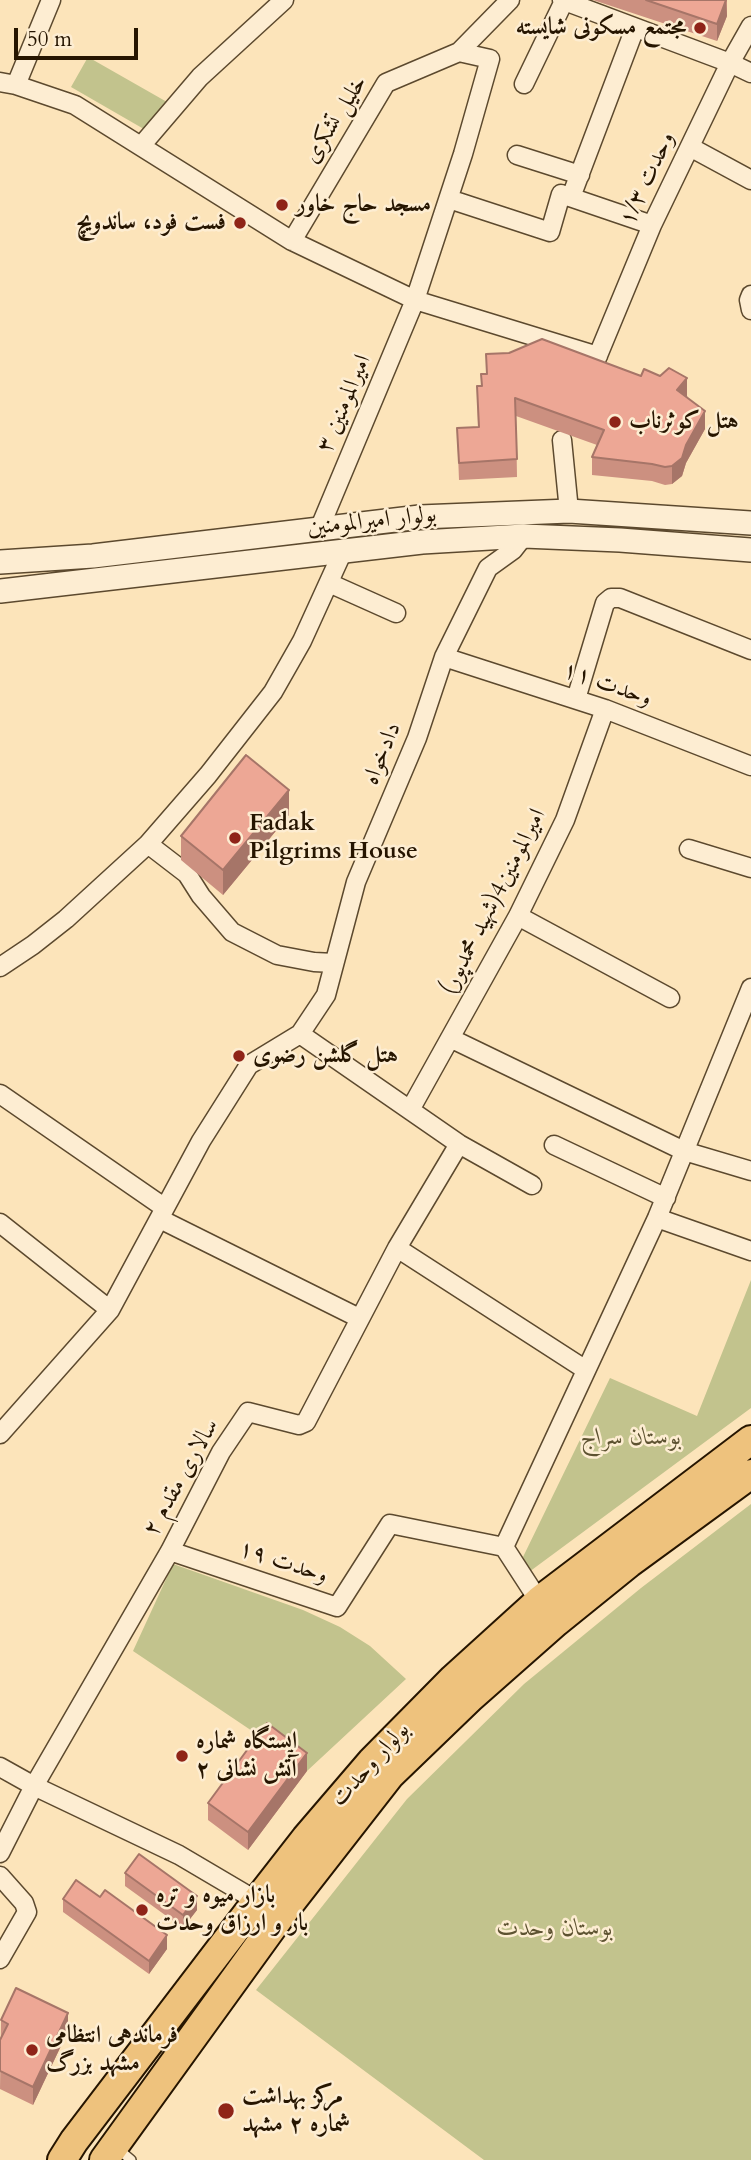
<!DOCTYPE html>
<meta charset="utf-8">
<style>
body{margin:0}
#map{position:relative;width:751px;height:2160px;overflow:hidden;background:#fce4ba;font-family:Cardo,serif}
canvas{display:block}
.scale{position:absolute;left:14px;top:28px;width:124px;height:32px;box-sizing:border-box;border:4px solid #261500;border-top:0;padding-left:9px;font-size:21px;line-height:24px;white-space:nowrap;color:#261500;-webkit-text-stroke:5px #fdedd2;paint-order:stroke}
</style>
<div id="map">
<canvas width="751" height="2160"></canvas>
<div class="scale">50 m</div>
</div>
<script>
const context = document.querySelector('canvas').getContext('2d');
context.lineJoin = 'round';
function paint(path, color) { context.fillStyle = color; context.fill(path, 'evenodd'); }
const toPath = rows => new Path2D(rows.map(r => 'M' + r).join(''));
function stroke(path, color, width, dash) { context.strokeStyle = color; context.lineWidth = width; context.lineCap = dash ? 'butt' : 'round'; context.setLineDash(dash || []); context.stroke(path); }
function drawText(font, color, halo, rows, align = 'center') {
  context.font = font + ' Cardo,Amiri,serif'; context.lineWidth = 5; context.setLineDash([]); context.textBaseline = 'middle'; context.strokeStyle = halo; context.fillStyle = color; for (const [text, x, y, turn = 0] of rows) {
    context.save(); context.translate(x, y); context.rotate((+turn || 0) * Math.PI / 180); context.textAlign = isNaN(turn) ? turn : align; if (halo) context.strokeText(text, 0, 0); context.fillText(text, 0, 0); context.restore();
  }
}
const green = toPath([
 [88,57,167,102,149,132,71,87],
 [751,1280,751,1408,529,1572,523,1557,610,1378,697,1416],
 [751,1504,751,2160,484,2160,256,1990,407,1799,524,1684,641,1588],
 [173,1564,303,1610,340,1627,370,1646,406,1679,307,1771,267,1741,133,1651]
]);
const service = toPath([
 [118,2149,131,2160]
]);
const minor = toPath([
 [562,0,730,63,751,73],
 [0,82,16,85,75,105,292,241,415,300,598,356],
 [524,84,564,1],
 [16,85,51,0],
 [141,146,200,77,284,0],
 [690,147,751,180],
 [517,155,580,175],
 [571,197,635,28],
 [449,199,550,232,561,194,652,225],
 [292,241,386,83,459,52,510,0],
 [751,295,749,300,751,310],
 [594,365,652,225,730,63,751,26],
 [562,440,569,511],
 [320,527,415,300,463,154,490,59,459,52],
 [329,583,396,613],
 [444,657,605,709,751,766],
 [576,699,605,603,611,598,620,598,751,650],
 [148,844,187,874,201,896,232,932,277,955,314,962,334,963],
 [689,849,751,868],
 [518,916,670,998],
 [0,967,33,945,66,919,148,844,208,775,273,692,302,641,343,551],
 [300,1034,459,1144,532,1185],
 [450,1038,684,1151,751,1171],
 [0,1094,165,1208],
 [410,1110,518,916,565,820,605,709],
 [554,1145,666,1198],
 [657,1218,751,1251],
 [160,1219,359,1318],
 [0,1223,110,1310],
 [397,1248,586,1370],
 [0,1434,110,1310,201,1141,249,1065,300,1034,326,995,356,882,417,738,444,657,488,568,513,550,524,536],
 [170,1551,337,1607,390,1524,504,1547],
 [539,1601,504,1547,657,1218,751,988],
 [0,1767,34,1786,179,1855,257,1901],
 [0,1853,34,1786,170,1551,221,1452,248,1412,299,1425,306,1422,397,1248,459,1144],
 [0,1876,24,1903,27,1912,0,1959]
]);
const tertiary = toPath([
 [0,562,93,556,420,517,569,511,751,523],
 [0,591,422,542,524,536,620,540,751,550]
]);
const primary = toPath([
 [62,2160,74,2141,257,1901,306,1838,372,1761,453,1679,539,1601,751,1440],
 [104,2160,284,1911,390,1775,471,1697,556,1622,629,1563,751,1474]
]);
const wall = toPath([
 [593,0,727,0,727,16,717,41],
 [486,354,687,396,705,429,686,463,682,476,672,484,665,485,652,481,592,475,592,457,597,445,516,416,517,477,459,480,457,428,478,427,477,386,481,386,481,374,486,374],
 [289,815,223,895,181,860,181,836],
 [307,1771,248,1850,208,1820,208,1803],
 [125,1873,197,1910,183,1928,125,1886],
 [63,1899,167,1949,149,1974,63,1912],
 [1,2020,68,2031,33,2105,0,2089]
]);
const shadedWall = toPath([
 [726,0,727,16,717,41,717,24],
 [687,378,687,396,677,407,677,390],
 [705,411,705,429,686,463,682,476,672,484,672,466,686,445],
 [289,790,289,815,223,895,223,870],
 [307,1753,307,1771,248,1850,248,1832],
 [197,1896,197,1910,183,1928,183,1915],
 [167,1935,167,1949,149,1974,149,1961],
 [68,2013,68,2031,33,2105,33,2087]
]);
const building = toPath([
 [646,0,726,0,717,24,646,0],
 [542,339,641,376,644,369,660,376,669,368,687,378,677,390,705,411,686,445,682,458,672,466,665,467,652,464,592,457,604,430,515,398,517,459,459,463,457,428,479,427,477,386,482,386,481,374,487,374,486,354,509,353,542,339],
 [246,755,289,790,223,870,181,836,246,755],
 [267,1723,307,1753,248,1832,208,1803,267,1723],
 [139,1854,197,1896,183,1915,125,1873,139,1854],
 [76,1880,100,1897,105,1890,167,1935,149,1961,63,1899,76,1880],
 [16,1988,68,2013,33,2087,0,2071,0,2040,8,2024,1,2020,16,1988]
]);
const markers = [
 [700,28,7,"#8f2418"],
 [282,205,7,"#8f2418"],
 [240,223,7,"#8f2418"],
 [615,422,7,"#8f2418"],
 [235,838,7,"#8f2418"],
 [239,1056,7,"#8f2418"],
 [182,1756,7,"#8f2418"],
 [142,1910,7,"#8f2418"],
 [32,2050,7,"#8f2418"],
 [226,2111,9,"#8f2418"]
];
const poiNames = [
 ["مجتمع مسکونی شایسته",686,28,"right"],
 ["مسجد حاج خاور",296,205],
 ["فست فود، ساندویچ",226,223,"right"],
 ["هتل کوثرناب",629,422],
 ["Fadak",249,824],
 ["Pilgrims House",249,852],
 ["هتل گلشن رضوی",253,1056],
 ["ایستگاه شماره",196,1742],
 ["۲ آتش نشانی",196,1770],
 ["بازار میوه و تره",156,1896],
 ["بار و ارزاق وحدت",156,1924],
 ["فرماندهی انتظامی",46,2036],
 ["مشهد بزرگ",46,2064],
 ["مرکز بهداشت",242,2097],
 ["شماره ۲ مشهد",242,2125]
];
const streetNames = [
 ["خلیل تشکری",336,120,-58],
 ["وحدت ۱/۳",648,179,-65],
 ["امیرالمومنین ۳",345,404,-67],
 ["بولوار امیرالمومنین",372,522,-6],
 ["وحدت ۱۱",607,685,19],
 ["دادخواه",383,754,-68],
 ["امیرالمومنین4(شهید محمدپور)",494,902,-63],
 ["سالاری مقدم ۲",182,1478,-61],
 ["وحدت ۱۹",283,1563,18],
 ["بولوار وحدت",371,1765,-48]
];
const parkNames = [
 ["بوستان سراج",631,1438],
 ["بوستان وحدت",555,1929]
];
paint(green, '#c2c38d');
stroke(service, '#5c492e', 12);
stroke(minor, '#5c492e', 21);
stroke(tertiary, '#5c492e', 26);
stroke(primary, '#261500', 32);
stroke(service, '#fdedd2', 9);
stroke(minor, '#fdedd2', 18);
stroke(tertiary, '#fdedd2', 23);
stroke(primary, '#eec27d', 28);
paint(wall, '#cc9080');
paint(shadedWall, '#a67568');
paint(building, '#eda795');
stroke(building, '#a67568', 2);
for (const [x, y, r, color] of markers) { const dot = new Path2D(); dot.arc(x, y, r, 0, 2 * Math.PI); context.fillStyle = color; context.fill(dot); stroke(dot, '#fdedd2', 2.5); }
drawText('bold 24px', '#261500', '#fdedd2', poiNames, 'left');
drawText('24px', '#261500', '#fdedd2', streetNames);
drawText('italic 24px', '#5d5231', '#fdedd2', parkNames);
</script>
